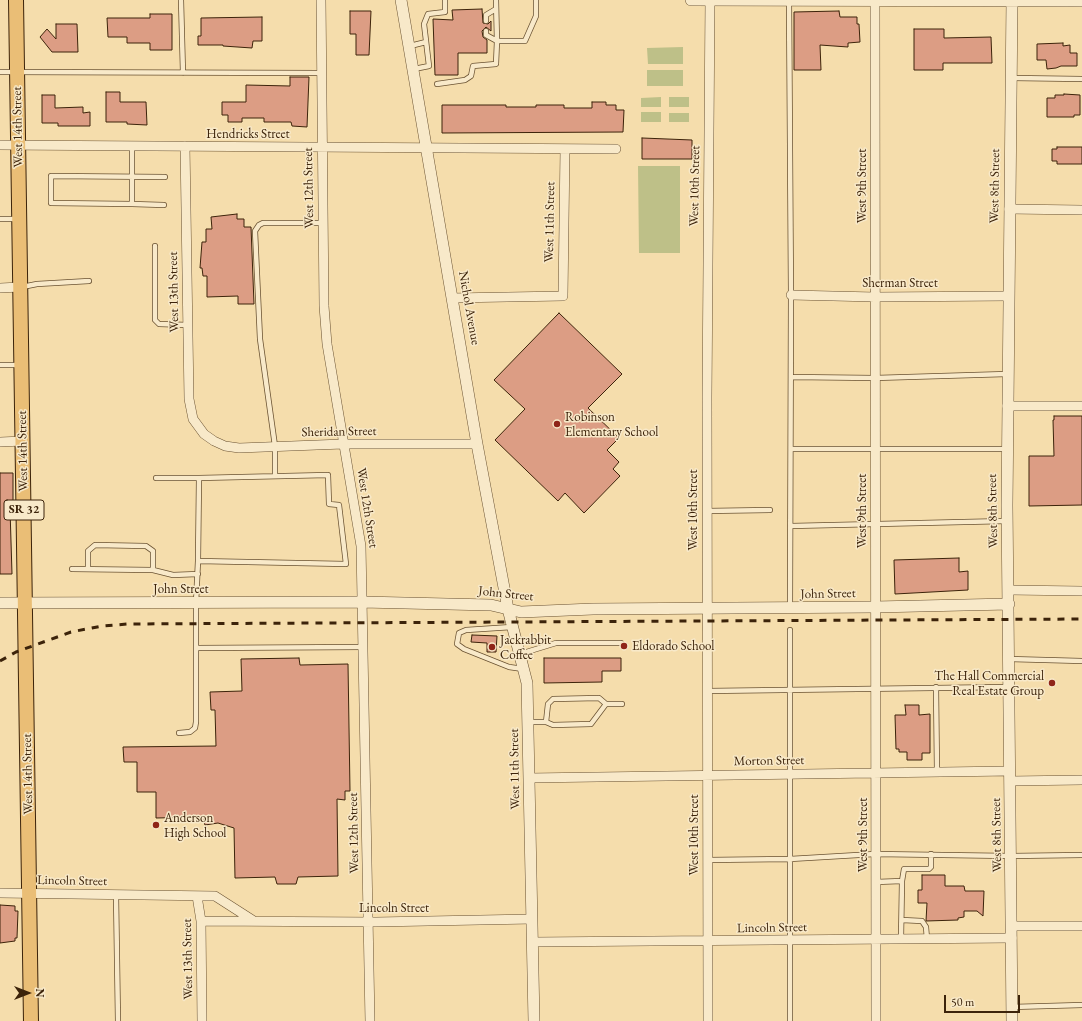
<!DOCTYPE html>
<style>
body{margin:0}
#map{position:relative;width:1082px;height:1021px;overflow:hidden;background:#f5ddac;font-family:"EB Garamond",serif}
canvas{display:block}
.north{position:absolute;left:8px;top:973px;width:40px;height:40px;-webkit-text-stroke:3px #f8e9c9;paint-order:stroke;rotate:90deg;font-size:11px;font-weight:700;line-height:16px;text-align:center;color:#3c230a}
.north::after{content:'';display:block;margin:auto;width:14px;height:18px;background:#3c230a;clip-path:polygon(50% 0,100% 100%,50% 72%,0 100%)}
.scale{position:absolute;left:944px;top:995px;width:76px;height:18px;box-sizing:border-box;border:2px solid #3c230a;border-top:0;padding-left:5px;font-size:12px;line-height:14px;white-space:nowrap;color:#3c230a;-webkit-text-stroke:3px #f8e9c9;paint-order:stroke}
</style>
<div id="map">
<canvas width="1082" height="1021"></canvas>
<div class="north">N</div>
<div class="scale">50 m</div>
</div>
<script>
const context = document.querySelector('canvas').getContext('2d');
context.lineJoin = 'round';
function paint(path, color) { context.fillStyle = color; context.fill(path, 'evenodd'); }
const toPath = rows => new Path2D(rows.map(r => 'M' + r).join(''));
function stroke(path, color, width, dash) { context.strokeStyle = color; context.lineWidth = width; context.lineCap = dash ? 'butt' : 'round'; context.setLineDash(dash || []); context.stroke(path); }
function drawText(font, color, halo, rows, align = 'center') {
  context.font = font + ' "EB Garamond",serif'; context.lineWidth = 3; context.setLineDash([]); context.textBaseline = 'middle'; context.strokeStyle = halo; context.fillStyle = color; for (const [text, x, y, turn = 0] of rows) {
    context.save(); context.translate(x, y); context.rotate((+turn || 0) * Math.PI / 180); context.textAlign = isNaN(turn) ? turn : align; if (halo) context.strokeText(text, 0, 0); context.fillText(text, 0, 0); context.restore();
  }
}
const green = toPath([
 [683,47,683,64,648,64,647,48],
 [647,70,683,70,683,86,647,86],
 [661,97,661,107,641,107,641,98],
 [669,97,689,97,689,107,669,107],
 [641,112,661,112,661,122,641,122],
 [669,113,689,113,689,122,669,122],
 [638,166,680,166,680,253,639,253]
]);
const building = toPath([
 [482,9,483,23,488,24,491,21,491,31,486,27,482,31,483,37,487,40,487,53,458,53,458,75,435,75,433,19,453,20,452,10,482,9],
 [350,11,371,11,369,55,356,55,356,34,350,34,350,11],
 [839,11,840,17,857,17,857,24,859,24,860,42,848,43,848,47,820,45,821,70,794,70,794,12,839,11],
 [150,14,172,14,172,50,150,50,150,43,127,43,127,37,108,37,107,18,150,18,150,14],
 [262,17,262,41,253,41,252,48,223,46,223,45,198,45,198,36,201,36,201,18,262,17],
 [56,24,77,24,78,52,52,52,40,37,47,29,56,39,56,24],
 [914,29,944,29,944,38,991,37,992,63,943,63,943,70,914,70,914,29],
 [1063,43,1063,46,1070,45,1070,53,1077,53,1077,66,1061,66,1056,68,1047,69,1046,60,1037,60,1037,44,1063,43],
 [290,77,309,77,307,127,292,126,291,122,264,122,264,118,242,118,242,122,228,122,228,115,222,115,222,102,246,102,246,85,290,86,290,77],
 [106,92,120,92,120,102,146,102,147,125,127,124,127,122,106,122,106,92],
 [1064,94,1080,95,1080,115,1074,115,1074,117,1047,117,1047,98,1055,98,1055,95,1064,95,1064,94],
 [42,95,55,95,55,108,83,107,83,113,90,112,90,126,58,126,58,123,42,123,42,95],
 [592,102,606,102,606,105,616,105,616,110,624,110,623,132,442,133,442,105,506,105,506,107,536,107,536,105,564,105,564,108,592,108,592,102],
 [642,138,692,140,692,159,642,159,642,138],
 [1057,147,1082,147,1082,164,1057,164,1057,161,1052,161,1052,149,1057,149,1057,147],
 [237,214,237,219,244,219,244,227,251,227,254,304,238,304,238,296,207,297,207,276,203,276,202,268,200,268,202,242,206,242,206,229,212,229,211,217,237,214],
 [559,313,622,374,588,408,619,438,607,450,619,462,613,469,620,476,584,513,565,493,558,501,495,440,525,409,494,380,559,313],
 [1054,416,1082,416,1082,505,1029,506,1029,456,1054,456,1053,420,1054,420,1054,416],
 [0,473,13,473,13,509,10,509,12,574,0,574,0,473],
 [959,558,959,572,968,571,968,590,895,594,894,560,959,558],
 [472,635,497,636,496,652,487,652,487,643,471,642,472,635],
 [299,658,300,665,348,664,350,791,345,791,345,800,337,799,338,876,298,877,296,884,277,884,275,877,235,878,234,828,218,823,205,825,202,817,156,818,156,792,137,792,137,762,124,762,123,747,216,746,215,710,211,710,210,692,242,691,241,659,299,658],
 [544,658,621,658,621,671,602,671,602,682,544,683,544,658],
 [905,705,919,705,919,715,930,714,930,753,922,753,922,760,907,760,907,752,899,752,899,749,896,749,895,715,906,715,905,705],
 [922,875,945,875,945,886,964,886,965,891,984,891,983,916,977,911,964,911,964,917,958,918,958,920,926,921,927,903,918,903,918,890,922,890,922,875],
 [0,905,15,906,15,911,18,911,17,938,15,938,15,941,0,943,0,905]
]);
const service = toPath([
 [181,0,183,73],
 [496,0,497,41,525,41,536,16,536,0],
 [789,0,791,295,790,607],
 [486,21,486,15,496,9],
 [410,46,426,42],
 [414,69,429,66,424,24,428,14,445,12,445,0],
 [0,72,321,73],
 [1012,78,1082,79],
 [437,84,465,80,471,76,473,66,496,64,497,41,486,35,486,31],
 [132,146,132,204,164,205],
 [132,204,51,203,51,176,165,177],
 [0,219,18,219],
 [155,246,155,320,159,324,188,325],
 [22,287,37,284,89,281],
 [0,365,20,365],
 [791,377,875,378,1007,374],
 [791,449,1007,449],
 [275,475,275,446,260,339,255,231,259,225,263,223,322,223],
 [156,478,199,478,198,561,196,603,196,722,195,728,190,732,179,733],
 [706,511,770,510],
 [791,526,1007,521],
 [198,561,346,564,339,505,329,504,328,475,199,478],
 [72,569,153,570,173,575,198,574],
 [88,569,88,551,95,545,146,546,153,551,153,570],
 [512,627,466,630,459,633,457,644,464,649,509,667,523,669],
 [790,630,790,1021],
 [196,648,363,647],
 [520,654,556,643,621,643],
 [1009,659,1082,661],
 [936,687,937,772],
 [707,691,1008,687],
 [528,722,546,722,553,725,591,724,606,704,622,704],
 [546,722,548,704,553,699,599,698,606,704],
 [707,860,790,859,875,854,1011,856,1082,855],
 [876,882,902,881,904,869,929,869,931,867,931,854],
 [116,895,118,1021],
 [902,920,922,921,926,927,927,939],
 [901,939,902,881],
 [1012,1007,1082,1005]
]);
const minor = toPath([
 [321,0,324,306,327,344,361,546,370,1021],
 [875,0,876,1021],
 [0,145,616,149],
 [185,146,189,399,193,419,204,434,214,441,225,446,239,448,343,444,477,444],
 [1009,209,1082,210],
 [0,288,20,287],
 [791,295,875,297,1008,296],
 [452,298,563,296,565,149],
 [1007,406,1082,406],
 [0,442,23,441],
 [1009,590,1082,591],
 [529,778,1010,771],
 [1010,781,1082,780],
 [0,893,215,896,254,921],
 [197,896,201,921,202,1021],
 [201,921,376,922,532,919],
 [1012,926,1082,926],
 [532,942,1012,938],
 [708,1021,707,397,710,0]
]);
const tertiary = toPath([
 [401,0,477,444,508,609,527,683,534,1021],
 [691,0,1082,1],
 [1012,0,1007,505,1012,1021],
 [0,603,362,602,491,605,521,612,593,609,875,607,1009,604]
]);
const primary = toPath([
 [16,0,31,1021]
]);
const rail = toPath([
 [0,661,16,652,71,632,102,626,128,624,1082,619]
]);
const markers = [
 [557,424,4,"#8f2418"],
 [624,646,4,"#8f2418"],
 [492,647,4,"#8f2418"],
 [1052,683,4,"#8f2418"],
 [156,825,4,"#8f2418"]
];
const shields = [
 [24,510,40]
];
const shieldNames = [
 ["SR 32",24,510]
];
const streetNames = [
 ["West 14th Street",18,127,-91],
 ["Hendricks Street",248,134],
 ["West 10th Street",695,186,-89],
 ["West 9th Street",862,186,-90],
 ["West 8th Street",995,186,-89],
 ["West 12th Street",309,188,-91],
 ["West 11th Street",550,222,-89],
 ["Sherman Street",900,283],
 ["West 13th Street",174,292,-91],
 ["Nichol Avenue",469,308,80],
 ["Sheridan Street",339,432,-1],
 ["West 14th Street",23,451,-91],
 ["West 12th Street",367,508,81],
 ["West 10th Street",693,510,-90],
 ["West 9th Street",862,511,-90],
 ["West 8th Street",993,511,-91],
 ["John Street",181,589],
 ["John Street",506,594,6],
 ["John Street",828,594,-1],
 ["Morton Street",769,761,-1],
 ["West 11th Street",515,769,-91],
 ["West 14th Street",28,774,-91],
 ["West 12th Street",354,833,-91],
 ["West 10th Street",694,835,-90],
 ["West 9th Street",863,835,-90],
 ["West 8th Street",997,835,-91],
 ["Lincoln Street",72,881,1],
 ["Lincoln Street",394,908],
 ["Lincoln Street",772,928,-1],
 ["West 13th Street",188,959,-91]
];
const poiNames = [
 ["Robinson",565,417],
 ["Elementary School",565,432],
 ["Jackrabbit",500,640],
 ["Coffee",500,655],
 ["Eldorado School",632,646],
 ["The Hall Commercial",1044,676,"right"],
 ["Real Estate Group",1044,691,"right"],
 ["Anderson",164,818],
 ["High School",164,833]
];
paint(green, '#bec088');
paint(building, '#dc9d84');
stroke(building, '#3c230a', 1);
stroke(service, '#6a5232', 6);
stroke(minor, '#6a5232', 10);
stroke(tertiary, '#6a5232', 12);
stroke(primary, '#3c230a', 16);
stroke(service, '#f8e9c9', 4.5);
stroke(minor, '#f8e9c9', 9);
stroke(tertiary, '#f8e9c9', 11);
stroke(primary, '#eabe76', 14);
stroke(rail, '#3c230a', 3, [7, 7]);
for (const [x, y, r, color] of markers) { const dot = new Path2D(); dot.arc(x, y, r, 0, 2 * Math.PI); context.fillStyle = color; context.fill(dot); stroke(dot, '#f8e9c9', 1.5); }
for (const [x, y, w] of shields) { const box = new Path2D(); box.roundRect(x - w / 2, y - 10, w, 20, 3); context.fillStyle = '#f8e9c9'; context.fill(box); stroke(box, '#3c230a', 1); }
drawText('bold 12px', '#3c230a', null, shieldNames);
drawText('13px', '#3c230a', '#f8e9c9', streetNames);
drawText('13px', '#3c230a', '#f8e9c9', poiNames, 'left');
</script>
